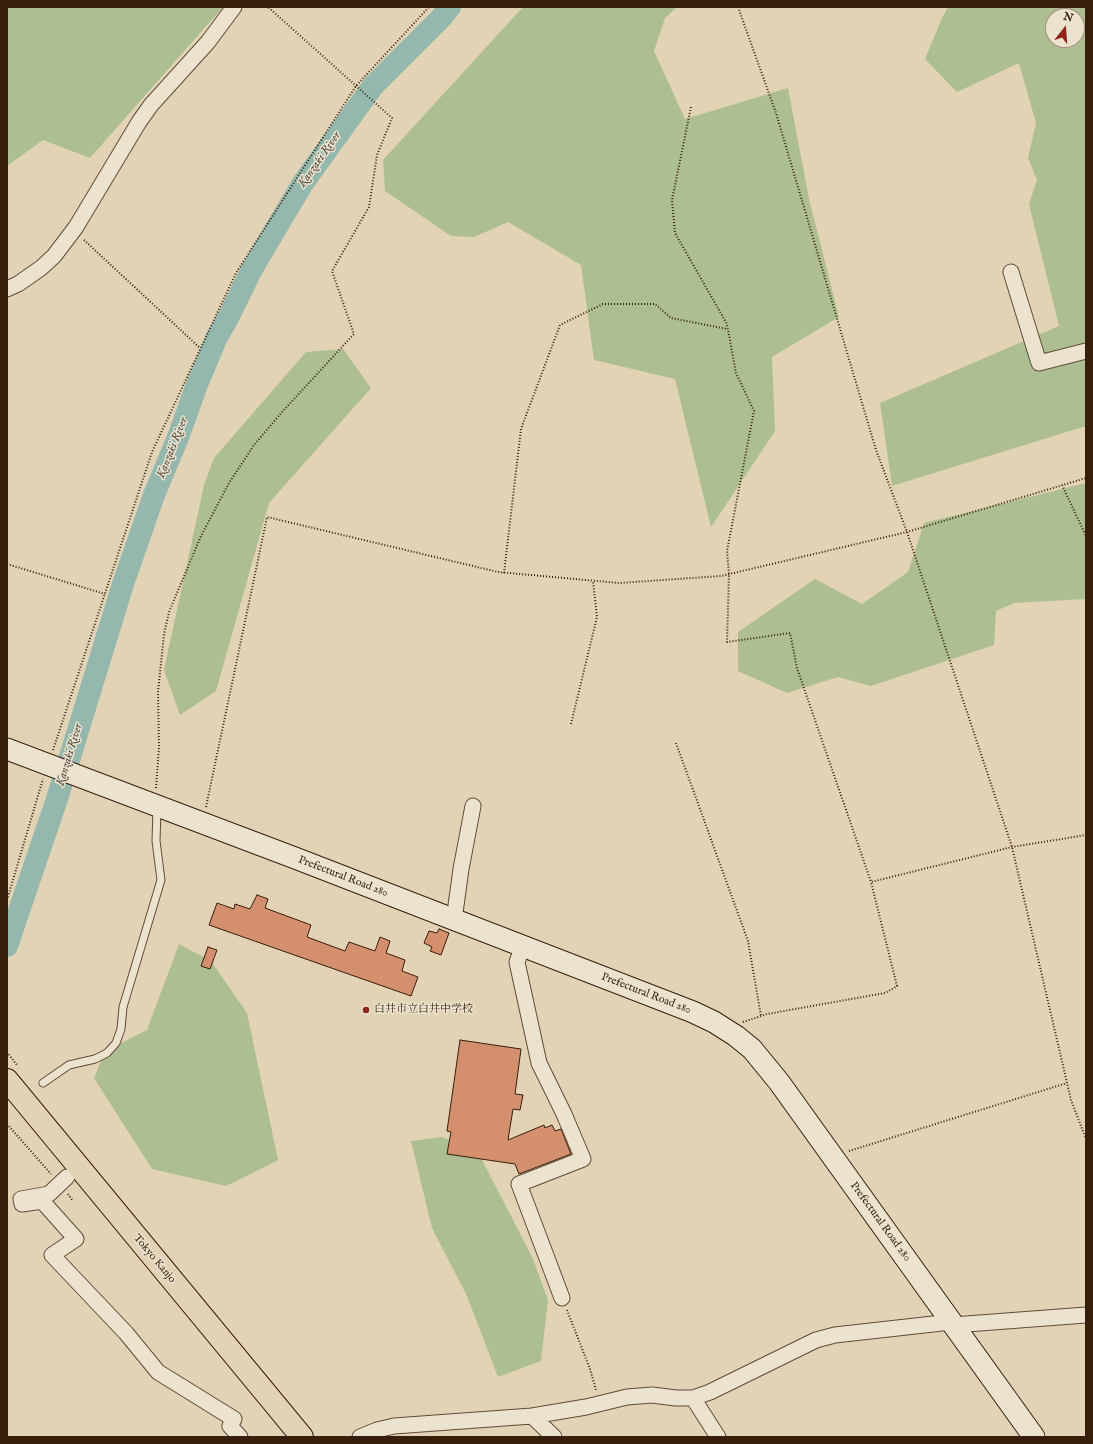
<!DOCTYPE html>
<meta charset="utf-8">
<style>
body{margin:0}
#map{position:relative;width:1093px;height:1444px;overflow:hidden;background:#e2d3b6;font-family:"IM FELL English",serif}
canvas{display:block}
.frame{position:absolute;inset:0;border:8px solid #361e0b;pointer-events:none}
.north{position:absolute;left:1045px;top:8px;width:40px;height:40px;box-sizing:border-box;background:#ece2d0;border:1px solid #a39481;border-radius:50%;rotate:17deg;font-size:11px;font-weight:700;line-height:16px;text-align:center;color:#361e0b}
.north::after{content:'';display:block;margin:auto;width:14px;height:18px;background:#8f2418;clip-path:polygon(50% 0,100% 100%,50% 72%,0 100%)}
</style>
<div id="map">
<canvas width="1093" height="1444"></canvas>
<div class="frame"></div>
<div class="north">N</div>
</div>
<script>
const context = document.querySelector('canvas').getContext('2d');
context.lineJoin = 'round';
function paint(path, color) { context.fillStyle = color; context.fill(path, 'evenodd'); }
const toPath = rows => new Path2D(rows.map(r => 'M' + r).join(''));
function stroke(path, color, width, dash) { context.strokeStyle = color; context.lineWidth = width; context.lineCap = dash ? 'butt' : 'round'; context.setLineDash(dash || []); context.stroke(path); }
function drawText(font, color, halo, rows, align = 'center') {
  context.font = font + ' "IM FELL English","Noto Serif JP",serif'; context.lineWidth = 3; context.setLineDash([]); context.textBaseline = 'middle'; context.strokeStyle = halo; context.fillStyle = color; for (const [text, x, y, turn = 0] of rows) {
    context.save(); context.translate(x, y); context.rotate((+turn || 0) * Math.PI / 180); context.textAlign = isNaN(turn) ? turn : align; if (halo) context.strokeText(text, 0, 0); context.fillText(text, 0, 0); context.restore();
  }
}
const green = toPath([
 [7,7,223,7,90,158,43,140,7,166],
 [523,7,677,7,665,18,654,51,685,119,788,88,809,199,839,317,772,357,775,431,711,527,675,379,594,360,581,265,508,222,474,237,451,236,385,191,383,160],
 [948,7,1086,7,1086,426,892,486,880,403,1059,326,1029,204,1037,180,1028,158,1036,123,1019,63,957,92,925,59,942,18],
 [1053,16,1077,16,1077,40,1053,40],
 [343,349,371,388,269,503,216,691,180,715,164,670,204,485,214,458,306,352],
 [1086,483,1086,599,1014,603,996,611,994,645,871,686,838,677,787,693,738,671,738,632,815,579,862,604,908,572,924,523],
 [179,944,211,961,247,1013,278,1160,226,1186,152,1169,94,1078,105,1051,147,1030],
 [442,1137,477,1150,533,1259,548,1300,541,1361,498,1377,467,1296,432,1228,411,1141]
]);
const river = toPath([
 [7,946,57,799,123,584,154,495,179,435,196,387,217,337,227,320,252,269,303,183,373,86,441,18,450,7]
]);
const building = toPath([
 [257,895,268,899,265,908,311,925,307,937,345,951,349,942,375,951,380,937,390,941,386,953,405,960,402,971,418,977,411,996,209,925,217,903,234,909,235,904,250,909,257,895],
 [439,929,449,933,441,955,430,951,432,947,424,943,429,931,437,933,439,929],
 [208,947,217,950,210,969,201,966,208,947],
 [460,1040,521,1049,515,1094,523,1095,520,1110,513,1109,508,1140,544,1125,545,1128,552,1125,555,1131,561,1129,571,1154,519,1174,515,1164,447,1154,451,1132,447,1131,460,1040]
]);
const path = toPath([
 [738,7,776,113,876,450,907,532,1012,847,1071,1100,1086,1139],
 [691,107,672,200,675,233,727,324,736,373,754,411,727,551,729,574,727,642,790,633,797,668,871,882],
 [84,240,200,348],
 [1062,485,1086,536],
 [7,564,105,594],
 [504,573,521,429,560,325,603,304,655,304,671,318,727,329],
 [571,724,597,617,593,581],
 [676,743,748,941,761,1016],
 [53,750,152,452,236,273,356,86,429,7],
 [156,788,159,747,158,692,164,634,169,612,201,536,229,483,254,445,282,412,354,334,332,271,369,207,377,155,392,118,268,7],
 [206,807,267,517,498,572,619,583,721,576,907,532,1086,478],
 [7,900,43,779],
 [743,1022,767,1014,885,993,897,986,871,882,1012,847,1086,835],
 [7,1052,17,1065],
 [7,1124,51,1174],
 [849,1151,1067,1083],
 [68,1194,73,1201],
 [567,1310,590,1369,596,1390]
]);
const service = toPath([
 [43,1083,69,1065,95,1059,107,1053,116,1043,121,1029,123,1007,161,880,156,841,157,809]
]);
const minor = toPath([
 [1011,272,1039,363,1086,351],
 [7,289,18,284,41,268,54,256,76,227,139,122,151,105,208,42,234,7],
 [454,920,461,869,473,806],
 [523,946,517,962,539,1063,564,1114,583,1159,519,1184,562,1298],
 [67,1177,49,1194,21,1199,22,1204,42,1201,76,1239,52,1255,126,1333,158,1372,234,1419,230,1426,240,1437],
 [953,1325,1086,1315],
 [693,1398,718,1437],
 [532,1416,554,1437],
 [360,1437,377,1430,394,1426,532,1416,586,1407,627,1397,652,1395,676,1398,693,1398,710,1392,816,1340,835,1335,951,1322]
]);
const secondary = toPath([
 [7,749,295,858,693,1012,714,1022,736,1036,752,1049,779,1082,1034,1437]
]);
const trunk = toPath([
 [7,1080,302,1437]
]);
const markers = [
 [366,1010,4,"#8f2418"]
];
const streetNames = [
 ["Prefectural Road 280",343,877,21],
 ["Prefectural Road 280",646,994,21],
 ["Prefectural Road 280",880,1222,54],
 ["Tokyo Kanjo",154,1259,50]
];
const poiNames = [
 ["白井市立白井中学校",374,1010]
];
const waterNames = [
 ["Kanzaki River",320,160,-55],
 ["Kanzaki River",173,448,-68],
 ["Kanzaki River",70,755,-73]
];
paint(green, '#adbe92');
stroke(river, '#95b8ae', 22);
paint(building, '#d48f6e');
stroke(building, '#361e0b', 1);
stroke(service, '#614b36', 9);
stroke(minor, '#614b36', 17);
stroke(secondary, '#361e0b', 23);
stroke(trunk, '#361e0b', 24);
stroke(path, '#361e0b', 2, [1, 2]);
stroke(service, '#ece2d0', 7);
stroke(minor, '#ece2d0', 15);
stroke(secondary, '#ece2d0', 21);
stroke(trunk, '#e2d3b6', 22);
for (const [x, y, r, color] of markers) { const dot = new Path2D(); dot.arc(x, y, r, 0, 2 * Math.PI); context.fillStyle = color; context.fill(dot); stroke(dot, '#ece2d0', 1.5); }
drawText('11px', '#361e0b', '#ece2d0', streetNames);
drawText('11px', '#361e0b', '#ece2d0', poiNames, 'left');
drawText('italic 12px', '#524c3c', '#ece2d0', waterNames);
</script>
